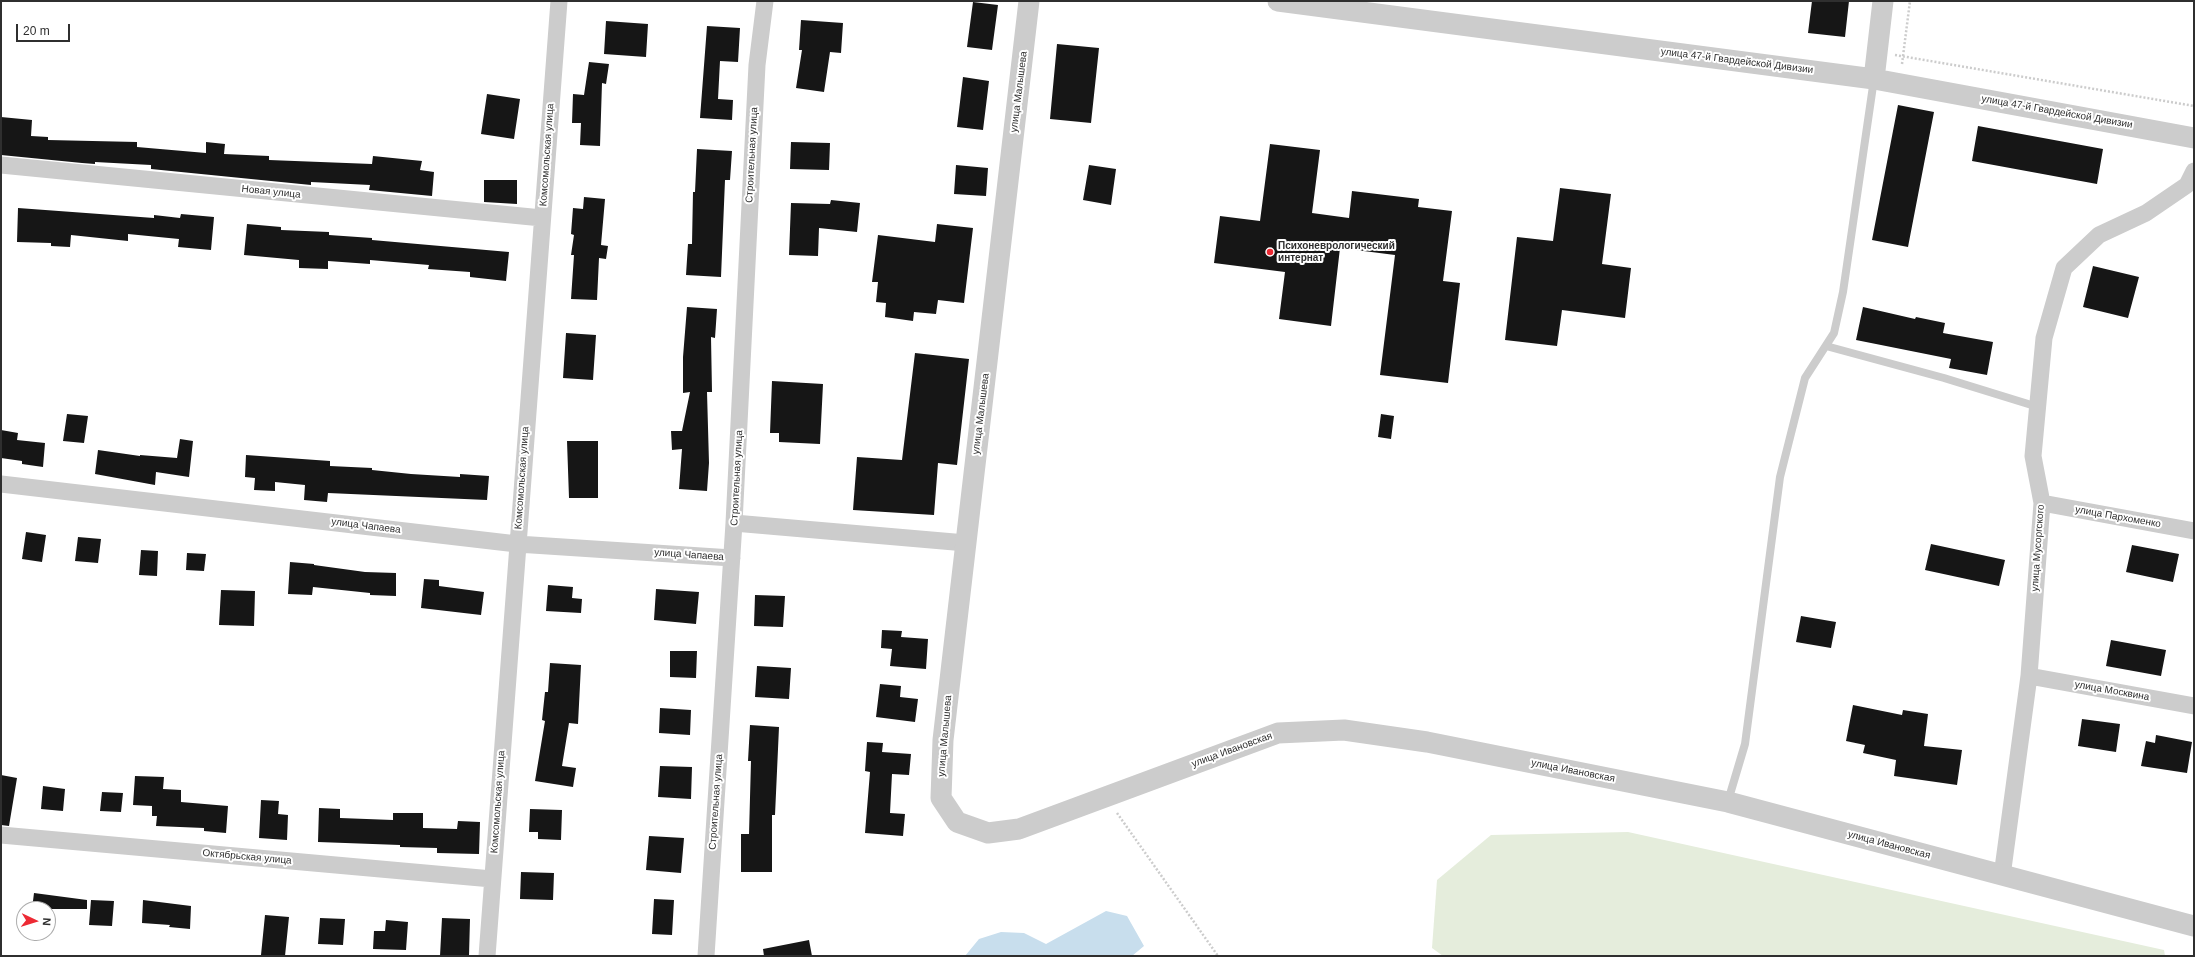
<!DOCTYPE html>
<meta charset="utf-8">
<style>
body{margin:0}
#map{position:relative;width:2195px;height:957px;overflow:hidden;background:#fff;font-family:Helvetica,sans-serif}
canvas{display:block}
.frame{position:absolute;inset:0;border:2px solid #2f2f2f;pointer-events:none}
.north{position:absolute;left:16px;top:901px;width:40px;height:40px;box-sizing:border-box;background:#fff;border:1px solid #acacac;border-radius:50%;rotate:94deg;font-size:11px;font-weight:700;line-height:16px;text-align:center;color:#2f2f2f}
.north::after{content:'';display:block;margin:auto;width:14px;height:18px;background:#ed2a34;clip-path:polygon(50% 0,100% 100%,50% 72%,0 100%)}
.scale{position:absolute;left:16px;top:24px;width:54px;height:18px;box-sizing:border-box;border:2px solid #2f2f2f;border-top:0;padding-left:5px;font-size:12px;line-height:14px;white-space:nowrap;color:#2f2f2f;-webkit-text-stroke:3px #fff;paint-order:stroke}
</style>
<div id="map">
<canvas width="2195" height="957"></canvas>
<div class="frame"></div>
<div class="north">N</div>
<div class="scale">20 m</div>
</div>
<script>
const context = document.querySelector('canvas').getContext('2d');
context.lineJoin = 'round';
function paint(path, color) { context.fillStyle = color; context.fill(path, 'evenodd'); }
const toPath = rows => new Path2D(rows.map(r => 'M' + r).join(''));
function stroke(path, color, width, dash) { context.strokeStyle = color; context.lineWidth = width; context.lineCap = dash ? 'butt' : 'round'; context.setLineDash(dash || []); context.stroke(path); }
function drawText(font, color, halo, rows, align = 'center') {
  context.font = font + ' Helvetica,sans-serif'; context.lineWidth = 4; context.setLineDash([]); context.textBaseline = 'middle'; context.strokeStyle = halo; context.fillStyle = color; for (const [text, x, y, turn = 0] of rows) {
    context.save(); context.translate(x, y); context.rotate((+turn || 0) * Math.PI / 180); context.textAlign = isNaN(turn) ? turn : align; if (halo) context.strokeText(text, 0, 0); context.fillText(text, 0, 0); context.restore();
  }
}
const green = toPath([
 [1628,832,2164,950,2165,956,1443,956,1432,948,1437,880,1491,835]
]);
const water = toPath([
 [1106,911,1127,916,1144,946,1132,956,965,956,979,939,1001,932,1024,933,1046,944]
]);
const building = toPath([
 [1812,1,1849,1,1845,37,1808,33],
 [973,2,998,5,992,50,967,47],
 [801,20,843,23,841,53,830,52,824,92,796,88,802,50,799,50],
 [606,21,648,24,646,57,604,54],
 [707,26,740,28,738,62,720,61,718,99,733,100,732,120,700,118],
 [1057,44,1099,48,1091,123,1050,119],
 [589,62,609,64,606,84,602,83,600,146,580,145,581,123,572,123,573,94,584,95],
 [963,77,989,81,983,130,957,127],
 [487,94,520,99,514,139,481,134],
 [1898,105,1934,112,1908,247,1872,240],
 [1,117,32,120,31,136,48,137,48,140,137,142,137,147,206,153,206,142,225,144,224,154,269,156,269,160,372,164,373,156,422,161,420,170,434,172,432,196,369,190,370,185,311,182,311,185,151,169,151,165,95,162,95,164,82,163,1,155],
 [1978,126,2103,149,2097,184,1972,161],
 [791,142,830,143,829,170,790,169],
 [1270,144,1320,150,1312,213,1349,218,1352,191,1419,199,1418,207,1452,211,1443,281,1460,283,1448,383,1380,375,1395,255,1340,248,1331,326,1279,319,1285,272,1214,263,1220,216,1260,221],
 [697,149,732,151,730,180,725,180,721,277,686,275,688,244,692,244,693,192,695,192],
 [956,165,988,168,986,196,954,194],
 [1089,165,1116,169,1111,205,1083,200],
 [484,180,517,180,517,204,484,202],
 [1560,188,1611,194,1602,264,1631,268,1625,318,1562,310,1557,346,1505,340,1517,237,1553,241],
 [584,197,605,199,601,245,608,246,606,259,599,258,597,300,571,299,574,255,571,255,574,235,571,234,573,208,583,209],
 [831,200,860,203,857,232,819,228,818,256,789,255,791,203,830,204],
 [18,208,154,218,154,215,180,218,181,214,214,217,211,250,178,247,179,239,128,234,128,241,71,235,70,247,51,246,51,243,17,242],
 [247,224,281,227,281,230,329,232,329,235,372,238,372,240,509,252,506,281,470,277,470,272,428,269,429,265,370,260,370,264,328,261,328,269,299,268,299,260,244,255],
 [937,224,973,228,964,303,938,300,936,314,914,312,913,321,885,317,886,303,876,302,878,282,872,282,878,235,935,242],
 [2093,266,2139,277,2128,318,2083,307],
 [687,307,717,309,715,338,711,337,712,392,707,392,709,463,707,491,679,489,682,449,672,450,671,431,682,431,690,392,683,393,683,357],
 [1863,307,1915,319,1916,317,1945,323,1943,333,1993,342,1987,375,1949,368,1951,359,1856,340],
 [566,333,596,335,593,380,563,378],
 [915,353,969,359,957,465,938,463,934,515,853,510,857,457,902,460],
 [772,381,823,384,820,444,779,442,779,433,770,433],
 [67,414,88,416,84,443,63,441],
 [1381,414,1394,416,1391,439,1378,437],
 [1,430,18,433,17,440,45,443,43,467,22,464,22,461,1,458],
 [180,439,193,441,189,477,156,472,155,485,95,474,98,450,140,456,140,455,177,458],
 [567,441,598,441,598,498,569,498],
 [246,455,330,461,330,466,372,468,372,470,411,474,460,477,460,474,489,476,487,500,328,493,327,502,304,500,305,485,275,482,275,491,254,490,255,478,245,477],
 [26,532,46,535,42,562,22,559],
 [78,537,101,539,98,563,75,561],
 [1931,544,2005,560,1999,586,1925,570],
 [2132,545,2179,554,2173,582,2126,572],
 [141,550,158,551,157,576,139,575],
 [187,553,206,554,204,571,186,570],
 [290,562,314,564,314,565,365,572,396,573,396,596,370,595,370,593,313,587,312,595,288,594],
 [424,579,439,580,439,586,484,592,481,615,421,608],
 [548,585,573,587,572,598,582,599,581,613,546,611],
 [656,589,699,592,696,624,654,620],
 [221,590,255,591,254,626,219,625],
 [755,595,785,596,783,627,754,626],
 [1801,616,1836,622,1831,648,1796,642],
 [882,630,902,631,901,637,928,639,926,669,890,666,892,649,881,648],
 [2111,640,2166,650,2161,676,2106,666],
 [670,651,697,651,696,678,670,677],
 [550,663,581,665,578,724,569,723,562,766,576,768,573,787,535,781,545,721,542,720,545,692,548,692],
 [757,666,791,668,789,699,755,697],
 [880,684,901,686,900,697,918,699,915,722,876,717],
 [1853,705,1902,715,1903,710,1928,714,1924,746,1962,750,1957,785,1894,776,1896,760,1863,753,1865,745,1846,741],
 [660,708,691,710,690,735,659,733],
 [2082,719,2120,724,2116,752,2078,746],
 [750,725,779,727,775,815,772,815,772,872,741,872,741,834,749,834,751,761,748,761],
 [2156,735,2192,742,2187,773,2141,766,2146,741,2155,743],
 [867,742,883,743,882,752,911,754,909,775,892,774,890,813,905,814,903,836,865,833,870,772,865,771],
 [660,766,692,767,691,799,658,797],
 [1,775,17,778,9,826,1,825],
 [135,776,164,777,163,789,181,790,181,802,228,806,226,833,204,831,204,828,156,826,157,816,152,816,152,806,133,805],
 [43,786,65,789,63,811,41,809],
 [102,792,123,793,121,812,100,811],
 [261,800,279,801,278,814,288,815,287,840,259,838],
 [319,808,340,809,340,818,393,820,393,813,423,813,423,828,457,829,458,821,480,822,479,854,437,853,437,848,400,847,400,845,318,842],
 [530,809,562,810,561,840,538,839,538,832,529,832],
 [649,836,684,838,681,873,646,870],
 [521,872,554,873,553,900,520,899],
 [34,893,87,900,87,909,32,909],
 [654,899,674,900,672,935,652,934],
 [91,900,114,901,112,926,89,925],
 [143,900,191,906,190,929,169,927,170,925,142,923],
 [265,915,289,917,285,956,261,955],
 [320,918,345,919,343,945,318,944],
 [442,918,470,919,469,956,440,956],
 [386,920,408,922,406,950,373,949,374,931,385,931],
 [809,940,812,956,764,956,763,949]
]);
const path = toPath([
 [2194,1,2194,2],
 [1895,55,2194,106],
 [1902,64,1910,1],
 [1117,813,1218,956]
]);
const service = toPath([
 [1826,346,1944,378,2038,407],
 [1728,801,1745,744,1780,477,1805,378,1834,333,1843,292,1874,79]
]);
const minor = toPath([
 [1,165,542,218],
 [1,484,517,544,732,558],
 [2042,503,2194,531],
 [734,523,966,543],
 [2029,676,2194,706],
 [1,835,492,879],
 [2002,876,2029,676,2042,503,2033,456,2044,338,2064,268,2099,235,2146,213,2187,185,2194,171],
 [487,956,559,1],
 [706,956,734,523,757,65,765,1]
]);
const tertiary = toPath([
 [1029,1,943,740,941,798,957,822,988,833,1019,829,1278,733,1344,730,1427,742,1728,802,2194,926],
 [1278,1,1874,79,2194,138],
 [1874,79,1883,1]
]);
const markers = [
 [1270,252,4,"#ed2a34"]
];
const streetNames = [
 ["улица 47-й Гвардейской Дивизии",1737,61,7],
 ["улица Малышева",1019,92,-83],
 ["улица 47-й Гвардейской Дивизии",2057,112,10],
 ["Комсомольская улица",547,155,-86],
 ["Строительная улица",752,155,-87],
 ["Новая улица",271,192,6],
 ["улица Малышева",981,414,-83],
 ["Комсомольская улица",522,478,-86],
 ["Строительная улица",737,478,-87],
 ["улица Пархоменко",2118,517,10],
 ["улица Чапаева",366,526,7],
 ["улица Мусоргского",2038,548,-86],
 ["улица Чапаева",689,555,4],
 ["улица Москвина",2112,691,10],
 ["улица Малышева",945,736,-85],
 ["улица Ивановская",1232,750,-20],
 ["улица Ивановская",1573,771,11],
 ["Комсомольская улица",498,802,-86],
 ["Строительная улица",716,802,-86],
 ["улица Ивановская",1889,845,15],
 ["Октябрьская улица",247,857,5]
];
const poiNames = [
 ["Психоневрологический",1278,246],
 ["интернат",1278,258]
];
paint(green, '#e5eddc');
paint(water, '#c8deed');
paint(building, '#161616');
stroke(path, '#ccc', 2.5, [2, 2]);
stroke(service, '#ccc', 8);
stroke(minor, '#ccc', 17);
stroke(tertiary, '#ccc', 21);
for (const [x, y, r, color] of markers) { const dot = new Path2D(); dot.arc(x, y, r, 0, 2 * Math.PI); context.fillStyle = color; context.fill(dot); stroke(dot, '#fff', 1.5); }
drawText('10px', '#2f2f2f', '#fff', streetNames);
drawText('bold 10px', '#2f2f2f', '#fff', poiNames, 'left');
</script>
